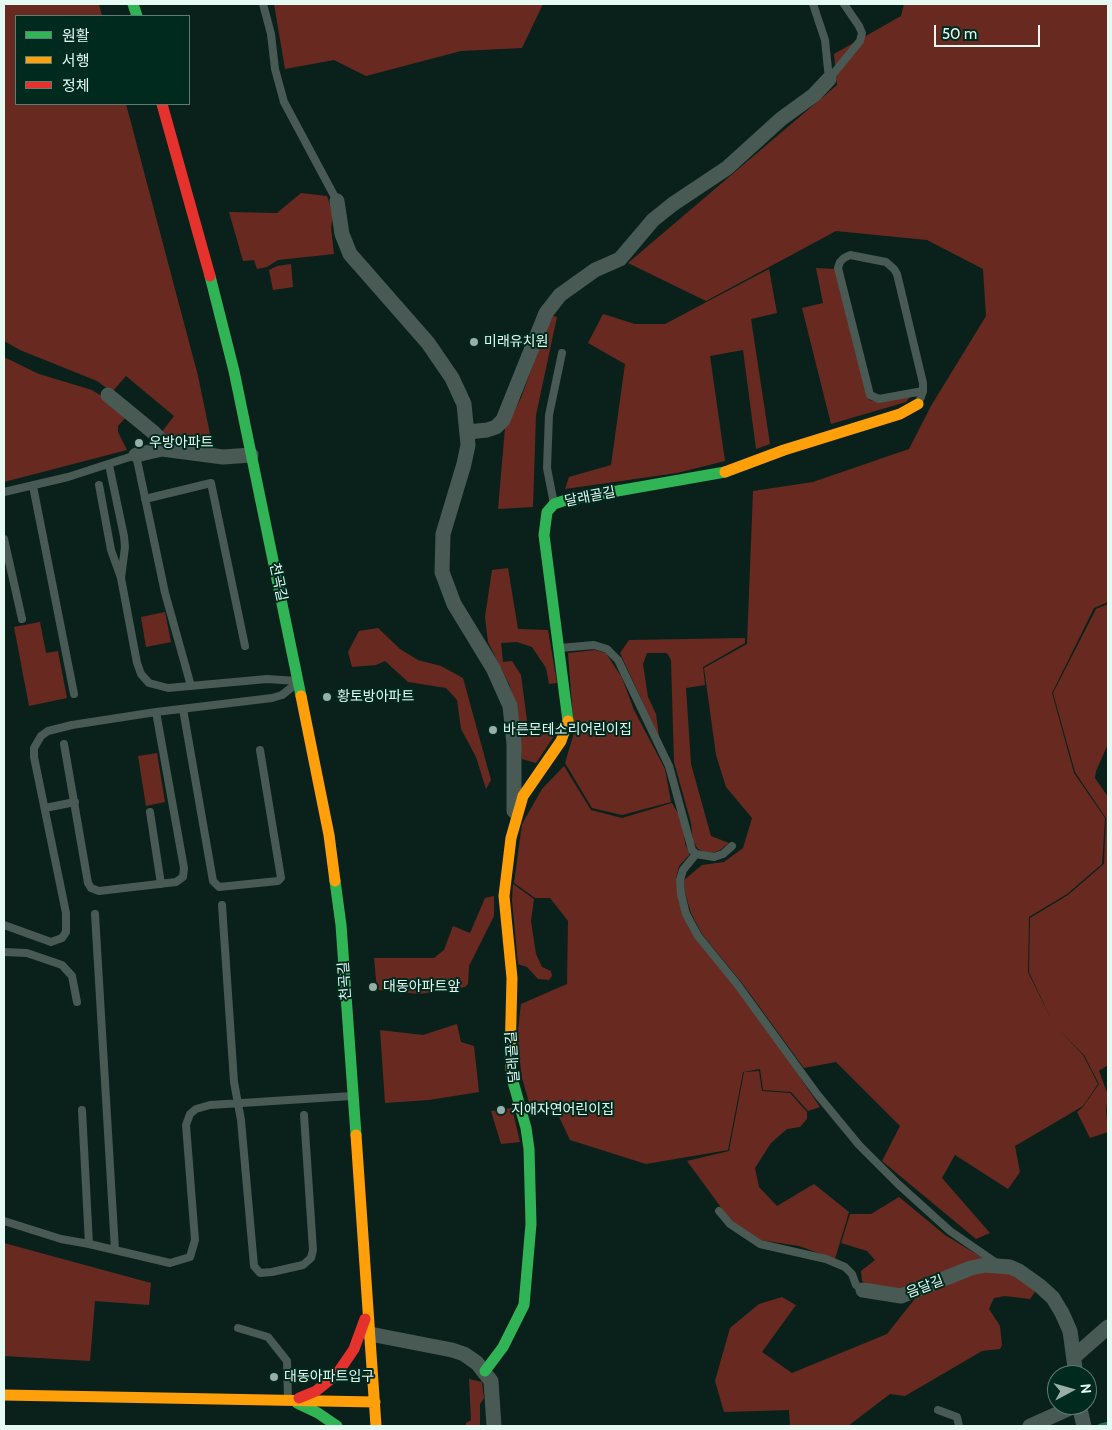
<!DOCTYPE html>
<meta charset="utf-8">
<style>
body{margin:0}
#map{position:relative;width:1112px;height:1430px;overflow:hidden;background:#0a211b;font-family:Cabin,"Noto Sans KR",sans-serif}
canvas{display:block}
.frame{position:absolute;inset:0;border:5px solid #e5faf2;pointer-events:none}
.legend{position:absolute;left:15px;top:15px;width:175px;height:90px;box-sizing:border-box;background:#012a1f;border:1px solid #5c7d73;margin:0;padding:6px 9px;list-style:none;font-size:15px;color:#e5faf2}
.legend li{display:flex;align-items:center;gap:10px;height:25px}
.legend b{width:25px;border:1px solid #5c7d73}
.north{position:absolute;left:1047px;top:1365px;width:50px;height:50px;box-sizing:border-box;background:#012a1f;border:1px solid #5c7d73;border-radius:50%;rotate:84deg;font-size:14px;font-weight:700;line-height:20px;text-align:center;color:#e5faf2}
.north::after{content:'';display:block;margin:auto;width:18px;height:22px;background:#98aea7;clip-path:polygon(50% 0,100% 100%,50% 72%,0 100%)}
.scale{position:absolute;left:934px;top:25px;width:106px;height:22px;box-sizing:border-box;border:2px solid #e5faf2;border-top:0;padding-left:6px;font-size:15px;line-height:18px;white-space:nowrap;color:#e5faf2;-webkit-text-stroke:4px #012a1f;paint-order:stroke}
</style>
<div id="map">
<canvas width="1112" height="1430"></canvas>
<div class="frame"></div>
<ul class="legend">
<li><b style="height:6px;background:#30b455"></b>원활</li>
<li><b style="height:6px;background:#ff9f0a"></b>서행</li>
<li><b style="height:6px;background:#e5322d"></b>정체</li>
</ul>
<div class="north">N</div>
<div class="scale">50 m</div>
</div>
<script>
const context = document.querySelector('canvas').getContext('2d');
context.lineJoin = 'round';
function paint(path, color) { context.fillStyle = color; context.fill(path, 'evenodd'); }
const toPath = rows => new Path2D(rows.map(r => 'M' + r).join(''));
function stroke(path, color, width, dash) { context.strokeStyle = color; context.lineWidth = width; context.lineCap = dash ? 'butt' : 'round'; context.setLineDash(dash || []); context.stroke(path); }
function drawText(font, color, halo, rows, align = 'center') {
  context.font = font + ' Cabin,"Noto Sans KR",sans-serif'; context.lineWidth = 4; context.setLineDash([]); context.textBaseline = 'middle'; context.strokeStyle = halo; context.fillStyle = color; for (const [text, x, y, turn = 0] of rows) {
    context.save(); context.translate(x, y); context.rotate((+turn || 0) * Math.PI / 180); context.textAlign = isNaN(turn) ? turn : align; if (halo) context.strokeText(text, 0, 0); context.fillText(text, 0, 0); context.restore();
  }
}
const green = toPath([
 [4,4,99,4,102,16,16,16,16,104,126,104,198,376,211,439,206,442,168,438,161,433,174,416,126,376,112,392,97,381,20,350,4,341],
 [274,4,543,4,522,48,461,51,366,76,334,60,285,69],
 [904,4,1108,4,1108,602,1094,608,1052,693,1074,773,1105,818,1102,864,1067,894,1029,917,1028,972,1052,1021,1029,972,1030,918,1068,895,1104,864,1106,818,1075,772,1053,693,1096,609,1108,604,1108,744,1096,771,1095,778,1108,797,1108,1065,1099,1071,1108,1095,1106,1110,1108,1132,1090,1138,1077,1112,1083,1107,1099,1084,1084,1055,1060,1031,1083,1055,1098,1084,1083,1106,1015,1146,1020,1172,1008,1189,955,1155,942,1178,990,1233,976,1239,882,1161,900,1126,836,1062,804,1068,742,983,702,934,691,913,685,893,684,880,702,865,724,862,743,848,752,818,726,787,716,755,704,668,747,644,753,491,813,482,909,449,931,406,986,316,983,269,927,240,836,231,706,301,628,263,837,85,834,54,901,16],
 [301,193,327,196,333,215,331,228,334,254,278,260,267,267,257,269,254,260,243,261,229,212,277,213],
 [291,264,293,287,273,290,269,270,277,266],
 [816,268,835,269,869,400,880,402,910,397,906,402,831,424,802,308,823,303],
 [769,269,777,313,751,319,770,444,756,449,743,350,710,356,725,461,677,473,565,489,569,477,611,465,625,364,588,343,603,314,635,324,665,324],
 [551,315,557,317,536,415,533,507,498,509,505,428,521,398],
 [4,357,39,374,92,390,106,399,127,416,118,426,118,432,127,450,4,482],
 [508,568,518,629,548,630,557,683,549,684,546,668,532,647,517,642,501,643,503,662,512,661,521,675,529,736,556,733,536,763,522,759,515,706,510,686,488,642,485,617,492,570],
 [165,612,171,642,146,647,141,617],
 [40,622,46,653,58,651,67,698,29,706,14,627],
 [378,628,400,649,418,660,441,666,463,678,491,780,486,789,476,757,461,729,457,700,446,688,408,682,385,661,376,665,352,667,348,652,359,631],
 [745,638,745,643,703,667,705,685,686,688,691,764,711,836,729,843,720,850,713,853,705,852,698,849,693,841,691,823,674,762,671,660,667,653,647,653,643,664,648,697,656,714,659,737,620,653,629,640],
 [595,650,606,653,622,678,634,710,665,769,671,802,622,815,592,808,565,763,574,733,568,653],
 [157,753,165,802,146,806,138,756],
 [564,766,591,810,622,818,672,803,683,822,685,844,690,854,679,866,676,879,684,916,772,1036,820,1107,808,1111,791,1092,763,1090,760,1069,743,1072,728,1150,646,1164,570,1140,553,1104,530,1106,522,1078,517,1039,521,1004,567,984,568,921,550,898,535,898,514,883,522,824,542,789],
 [513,884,534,899,531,921,536,954,542,967,551,971,552,976,549,980,538,979,527,967,518,964,512,900],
 [494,896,494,916,469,966,468,984,465,987,420,994,377,990,374,958,434,958,444,950,453,926,470,933,485,898],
 [457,1024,461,1042,474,1046,479,1092,429,1100,385,1103,380,1030,423,1035],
 [759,1071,762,1091,790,1093,807,1112,807,1119,800,1127,787,1129,771,1143,755,1168,759,1187,777,1206,814,1184,849,1212,835,1259,799,1246,760,1240,746,1233,728,1217,687,1161,729,1151,744,1072],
 [512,1108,520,1142,501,1144,491,1111],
 [899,1197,945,1235,981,1257,983,1262,900,1292,867,1284,862,1281,861,1271,875,1260,867,1251,841,1243,850,1214,871,1214],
 [4,1243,151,1283,149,1305,95,1301,90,1361,4,1356],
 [1000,1269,1037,1289,1030,1299,1005,1296,994,1298,989,1309,1000,1326,1002,1345,1000,1349,982,1351,905,1396,890,1394,848,1426,790,1426,789,1410,724,1412,715,1381,730,1328,759,1304,782,1297,796,1305,762,1352,792,1373,887,1334,917,1296,972,1271],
 [469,1379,482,1382,484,1398,480,1404,480,1426,466,1426,466,1423,471,1420]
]);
const stream = toPath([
 [1100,1426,1108,1424]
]);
const lane = toPath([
 [263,4,271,34,275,69,284,102,337,201],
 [813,4,825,40,829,79],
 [829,79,860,41,862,33,859,26,844,4],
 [918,404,921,397,923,391,923,383,897,274,894,269,886,262,850,255,844,258,840,262,838,268,870,395,879,399,923,391],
 [109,465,124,536,125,547,121,578],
 [99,485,111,550,121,578,137,663,141,674,149,683,168,688,267,679,297,681],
 [33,486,74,694],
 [4,492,68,477,136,455,165,593,191,686],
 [145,499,211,483,245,646],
 [554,504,547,468,549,415,562,353],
 [4,539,22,619],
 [560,648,594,645,607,649,618,660,669,766,692,850,696,854,714,857,723,854,732,846],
 [183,709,213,881,219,887,278,881,281,878,260,750],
 [64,744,88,883,91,888,99,891,176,882,183,877,184,868,156,712],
 [45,808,75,802],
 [150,812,161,884],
 [696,854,683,870,680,880,681,894,686,914,698,936,737,984,817,1094,859,1145,898,1184,950,1231,998,1264],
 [222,905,234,1082,241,1120,254,1266,260,1273,272,1272,303,1265,311,1258,313,1250,304,1115],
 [95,914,115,1250],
 [4,925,51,942,62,938,66,932,66,913,34,757,34,748,41,736,48,731,72,725,156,712,272,698,282,695,296,684],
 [4,952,27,953,62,965,72,976,77,1002],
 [719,1211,730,1224,760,1244,826,1259,845,1267,852,1274,856,1285,863,1290],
 [4,1221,61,1239,89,1244,82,1110],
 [89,1244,170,1263,190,1257,195,1240,186,1125,190,1114,196,1109,210,1105,352,1096],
 [238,1328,268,1337,287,1361,288,1399],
 [938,1410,957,1417,959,1426]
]);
const street = toPath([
 [337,201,342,234,350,254,428,343,452,378,464,404,468,445,464,464,443,534,442,572,454,604,493,668,510,706,514,744,514,811],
 [108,395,153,432,170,450],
 [468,432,487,430,496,427,503,420,546,313,560,295,595,270,620,259,653,220,673,204,727,168,781,119,814,95,829,79],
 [136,455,162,449,223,457,251,455],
 [863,1290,901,1296,971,1268,985,1265,1010,1267,1019,1271,1040,1286,1053,1298,1062,1313,1070,1331,1076,1375],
 [370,1334,452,1350,464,1354,477,1363,491,1381,494,1426],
 [1075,1356,1108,1327],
 [1079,1405,1084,1426],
 [1030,1426,1077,1405]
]);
const fast = toPath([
 [133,4,137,16],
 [210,276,234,371,301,696],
 [568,721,544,535,547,512,554,504,566,500,725,472],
 [335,881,341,925,356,1135],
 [485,1371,503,1347,524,1305,531,1224,529,1149,526,1128,512,1078],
 [297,1403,318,1413,337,1426]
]);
const slow = toPath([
 [725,472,784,450,900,414,918,404],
 [301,696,329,835,335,881],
 [512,1078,510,1058,512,978,504,896,511,838,523,796,561,741,568,721],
 [356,1135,376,1426],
 [4,1395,375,1402]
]);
const jam = toPath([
 [162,104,210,276],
 [299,1398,316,1391,337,1374,354,1349,365,1319]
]);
const markers = [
 [474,342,5,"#98aea7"],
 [139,443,5,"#98aea7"],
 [327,697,5,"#98aea7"],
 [493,730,5,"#98aea7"],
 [373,987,5,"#98aea7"],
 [501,1110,5,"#98aea7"],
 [274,1377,5,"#98aea7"]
];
const poiNames = [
 ["미래유치원",484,342],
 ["우방아파트",149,443],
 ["황토방아파트",337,697],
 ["바른몬테소리어린이집",503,730],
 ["대동아파트앞",383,987],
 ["지애자연어린이집",511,1110],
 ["대동아파트입구",284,1377]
];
const streetNames = [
 ["달래골길",590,497,-11],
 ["천곡길",278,582,78],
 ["천곡길",345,981,-94],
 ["달래골길",513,1057,-94],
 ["음달길",925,1287,-21]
];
paint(green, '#682a20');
stroke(stream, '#19765d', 4.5);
stroke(lane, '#495954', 8);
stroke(street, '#495954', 15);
stroke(fast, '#30b455', 11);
stroke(slow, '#ff9f0a', 11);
stroke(jam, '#e5322d', 11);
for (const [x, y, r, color] of markers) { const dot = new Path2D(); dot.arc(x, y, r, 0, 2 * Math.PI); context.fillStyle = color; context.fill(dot); stroke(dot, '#012a1f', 2); }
drawText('14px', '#e5faf2', '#012a1f', poiNames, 'left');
drawText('14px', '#e5faf2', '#012a1f', streetNames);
</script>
